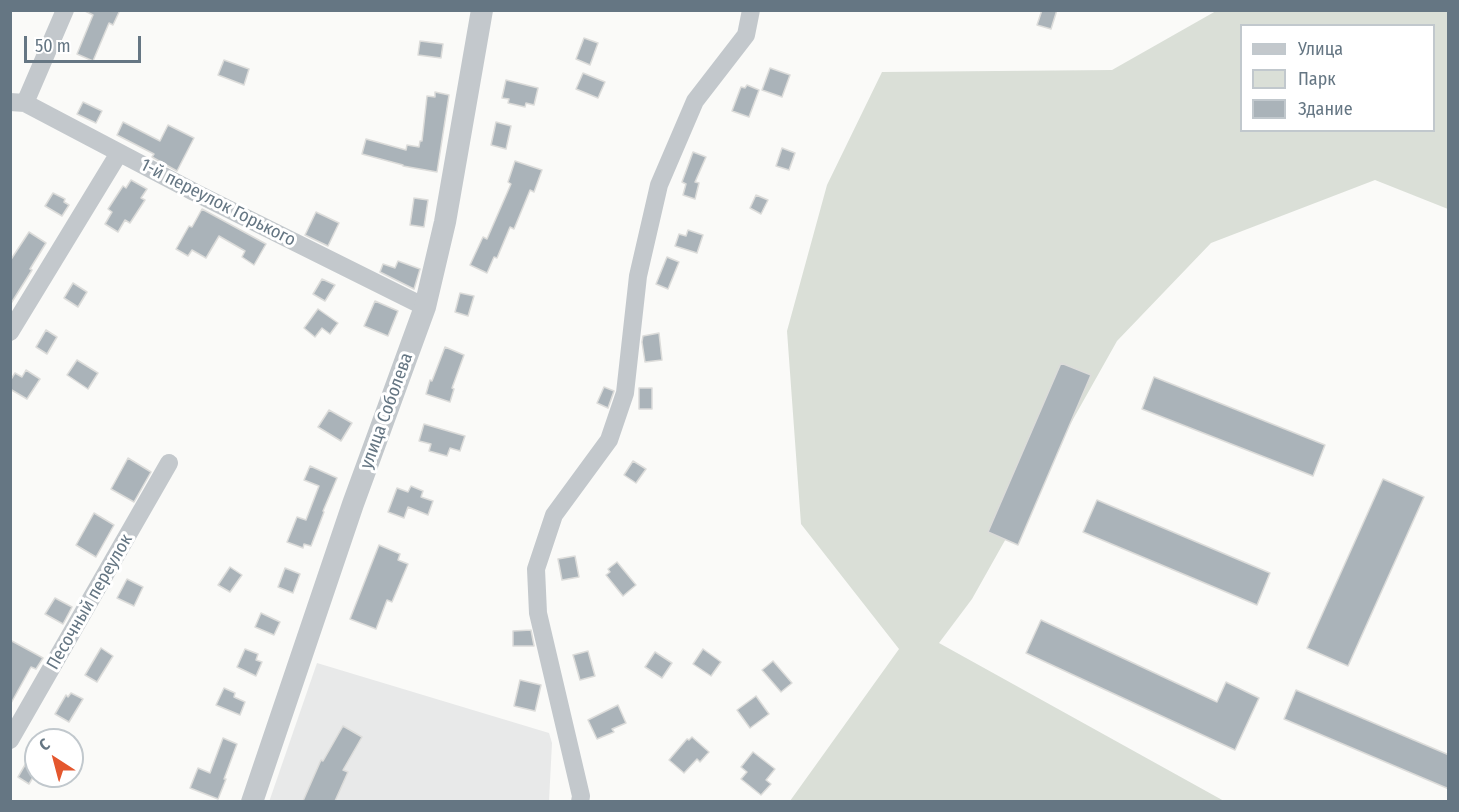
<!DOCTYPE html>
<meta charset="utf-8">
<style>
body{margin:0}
#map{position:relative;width:1459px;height:812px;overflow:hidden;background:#fafaf8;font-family:"Fira Sans Condensed",sans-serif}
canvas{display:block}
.frame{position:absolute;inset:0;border:12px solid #657683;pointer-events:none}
.legend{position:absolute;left:1240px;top:24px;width:195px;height:108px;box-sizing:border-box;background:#fff;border:2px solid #c1c8cd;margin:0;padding:8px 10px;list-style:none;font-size:18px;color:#657683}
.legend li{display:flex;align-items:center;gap:12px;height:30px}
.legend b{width:30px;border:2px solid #c1c8cd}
.north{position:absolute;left:24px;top:728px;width:60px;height:60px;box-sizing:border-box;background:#fff;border:2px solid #c1c8cd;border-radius:50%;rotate:324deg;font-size:16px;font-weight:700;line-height:24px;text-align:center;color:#657683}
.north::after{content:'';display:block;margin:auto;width:21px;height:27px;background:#e4572e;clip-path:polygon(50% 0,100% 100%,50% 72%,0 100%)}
.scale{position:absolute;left:24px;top:36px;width:117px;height:27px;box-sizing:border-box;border:3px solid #657683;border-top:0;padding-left:8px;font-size:18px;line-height:21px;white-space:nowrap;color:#657683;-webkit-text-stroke:4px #fff;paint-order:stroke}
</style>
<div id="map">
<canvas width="1459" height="812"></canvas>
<div class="frame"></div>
<ul class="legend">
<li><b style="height:8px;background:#c3c8cc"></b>Улица</li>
<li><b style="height:16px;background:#dadfd7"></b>Парк</li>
<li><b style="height:16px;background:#aab3b9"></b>Здание</li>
</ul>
<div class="north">С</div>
<div class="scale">50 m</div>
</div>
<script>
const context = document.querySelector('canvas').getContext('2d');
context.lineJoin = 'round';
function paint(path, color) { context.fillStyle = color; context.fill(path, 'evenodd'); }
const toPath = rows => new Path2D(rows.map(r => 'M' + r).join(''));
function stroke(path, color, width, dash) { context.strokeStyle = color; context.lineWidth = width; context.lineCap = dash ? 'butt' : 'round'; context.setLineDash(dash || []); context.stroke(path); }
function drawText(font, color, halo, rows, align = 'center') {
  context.font = font + ' "Fira Sans Condensed",sans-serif'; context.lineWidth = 6; context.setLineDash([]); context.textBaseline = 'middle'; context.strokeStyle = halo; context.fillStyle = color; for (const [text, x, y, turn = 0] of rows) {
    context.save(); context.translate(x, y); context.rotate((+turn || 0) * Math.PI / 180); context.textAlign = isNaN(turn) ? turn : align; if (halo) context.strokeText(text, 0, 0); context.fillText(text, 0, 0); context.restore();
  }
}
const built = toPath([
 [317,663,549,733,552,743,549,801,269,802]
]);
const green = toPath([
 [1216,11,1448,11,1448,209,1375,180,1211,243,1117,341,972,599,939,643,1224,801,790,801,899,649,801,524,787,331,827,185,882,72,1112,70],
 [1242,26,1434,26,1434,130,1242,130]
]);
const building = toPath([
 [83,10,120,10,113,25,109,23,93,61,77,54,93,15,83,10],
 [1042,10,1057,10,1051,29,1037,25,1042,10],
 [584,38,598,43,590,65,576,59,584,38],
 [420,41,443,44,441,58,418,55,420,41],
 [224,60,249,69,244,85,218,75,224,60],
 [770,68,790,75,782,97,762,90,770,68],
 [583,73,605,82,598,98,576,89,583,73],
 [506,80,538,88,534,105,526,103,525,107,508,103,509,99,502,98,506,80],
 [747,85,759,90,749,117,732,111,741,87,745,88,747,85],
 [435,92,449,95,437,172,403,166,403,165,362,154,366,139,406,150,407,145,419,147,420,141,422,141,427,96,435,97,435,92],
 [83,102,102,111,96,123,77,114,83,102],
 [123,122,160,141,168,125,194,138,177,171,152,157,154,154,117,135,123,122],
 [496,122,511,126,506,149,491,145,496,122],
 [782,148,795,153,789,170,776,166,782,148],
 [693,152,706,157,695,182,699,183,695,199,683,195,686,184,682,182,693,152],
 [515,161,542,170,534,192,530,190,514,229,510,227,497,258,494,257,487,273,470,265,483,237,487,239,511,184,508,182,515,161],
 [131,180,147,189,141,198,145,200,130,223,125,220,118,232,105,224,112,212,108,209,123,186,126,188,131,180],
 [53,193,65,199,64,202,69,205,62,216,45,206,53,193],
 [756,195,768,200,761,214,750,208,756,195],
 [414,198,428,200,424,227,410,225,414,198],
 [202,209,266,244,254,265,242,257,245,251,219,236,206,258,192,250,188,256,176,249,189,226,192,227,202,209],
 [316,212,339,223,328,246,305,235,316,212],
 [688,230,703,235,697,253,675,246,679,234,686,236,688,230],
 [29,232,46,243,30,269,32,270,10,305,10,261,29,232],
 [667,257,679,262,668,289,656,284,667,257],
 [398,261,420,269,414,289,380,272,383,264,395,268,398,261],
 [322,279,335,285,325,301,313,294,322,279],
 [73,283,87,292,78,307,64,298,73,283],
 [460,293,474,296,468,316,455,312,460,293],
 [375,301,398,311,388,336,364,326,375,301],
 [318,309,338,323,330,334,322,328,315,337,304,328,318,309],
 [46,330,57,337,47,354,36,347,46,330],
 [659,333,662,360,645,362,642,342,643,336,659,333],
 [445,347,464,355,452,388,454,389,450,402,426,394,430,380,432,381,445,347],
 [77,360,98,373,88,389,67,375,77,360],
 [1061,363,1091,375,1018,545,988,532,1061,363],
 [26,370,40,379,27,399,10,389,10,381,15,373,22,377,26,370],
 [1154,377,1325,445,1313,476,1142,409,1154,377],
 [604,387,614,391,608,408,597,403,604,387],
 [639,388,652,388,652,409,639,409,639,388],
 [329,410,352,423,341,441,318,427,329,410],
 [424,424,465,436,460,451,450,448,447,456,429,451,431,444,419,441,424,424],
 [128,458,151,472,134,502,111,489,128,458],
 [633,461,646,469,636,483,624,475,633,461],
 [310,466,337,478,323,511,324,512,311,546,304,544,303,548,287,542,297,517,306,520,319,486,304,480,310,466],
 [1383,479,1424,497,1348,666,1307,648,1383,479],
 [411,486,423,491,421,497,433,501,428,515,408,507,404,518,388,512,397,488,408,492,411,486],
 [1097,500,1270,573,1257,605,1083,532,1097,500],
 [94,513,114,525,96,557,76,545,94,513],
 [379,545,400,554,398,560,408,564,392,602,387,600,376,629,350,619,379,545],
 [575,556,579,577,562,580,558,559,575,556],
 [617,562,636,585,623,596,606,575,610,572,608,569,617,562],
 [230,567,242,575,230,592,218,585,230,567],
 [285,568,300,574,293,593,278,587,285,568],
 [127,579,143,587,134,606,117,598,127,579],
 [55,598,72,607,63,624,45,614,55,598],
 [261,613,280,622,274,635,255,627,261,613],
 [1041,620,1217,702,1226,682,1259,698,1235,750,1026,653,1041,620],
 [531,630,534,646,513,646,513,631,531,630],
 [10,640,43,658,36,669,31,667,10,705,10,640],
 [101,648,113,656,97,682,85,675,101,648],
 [245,649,258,654,256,660,262,662,256,676,237,667,245,649],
 [703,649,721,662,711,676,693,664,703,649],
 [588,651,595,676,580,680,573,655,588,651],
 [655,652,672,663,662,678,645,667,655,652],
 [773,661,792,683,781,692,762,670,773,661],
 [520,680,541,685,535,711,514,706,520,680],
 [224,688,235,693,234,697,245,702,240,715,216,705,224,688],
 [1296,690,1449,755,1449,789,1284,719,1296,690],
 [71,693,83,699,69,722,55,714,66,695,68,697,71,693],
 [756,696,769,714,750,728,737,710,756,696],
 [618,705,626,723,612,729,614,732,597,739,588,720,618,705],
 [343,726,362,737,343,770,348,772,335,801,303,801,321,760,323,761,343,726],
 [692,737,709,752,700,762,697,759,684,773,669,760,687,739,689,740,692,737],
 [223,738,237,744,224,779,226,779,218,799,190,788,198,768,210,773,223,738],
 [36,746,36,772,29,784,18,777,36,746],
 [753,752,775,769,766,780,771,784,761,795,741,779,747,772,741,767,753,752]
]);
const minor = toPath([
 [10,102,25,103,194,192,425,307],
 [25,103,65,10],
 [10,332,119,153],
 [10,740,169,463],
 [580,802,581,796,538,613,536,569,554,515,609,440,625,393,638,276,659,185,695,101,746,35,751,10]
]);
const tertiary = toPath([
 [252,802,353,504,425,307,445,222,482,10]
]);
const streetNames = [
 ["1-й переулок Горького",218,203,27],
 ["улица Соболева",387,411,-70],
 ["Песочный переулок",90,602,-60]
];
paint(built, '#e8e9e9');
paint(green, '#dadfd7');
paint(building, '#aab3b9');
stroke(building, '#dcdcda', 1.5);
stroke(minor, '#c3c8cc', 18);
stroke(tertiary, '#c3c8cc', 22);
drawText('18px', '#657683', '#fff', streetNames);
</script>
